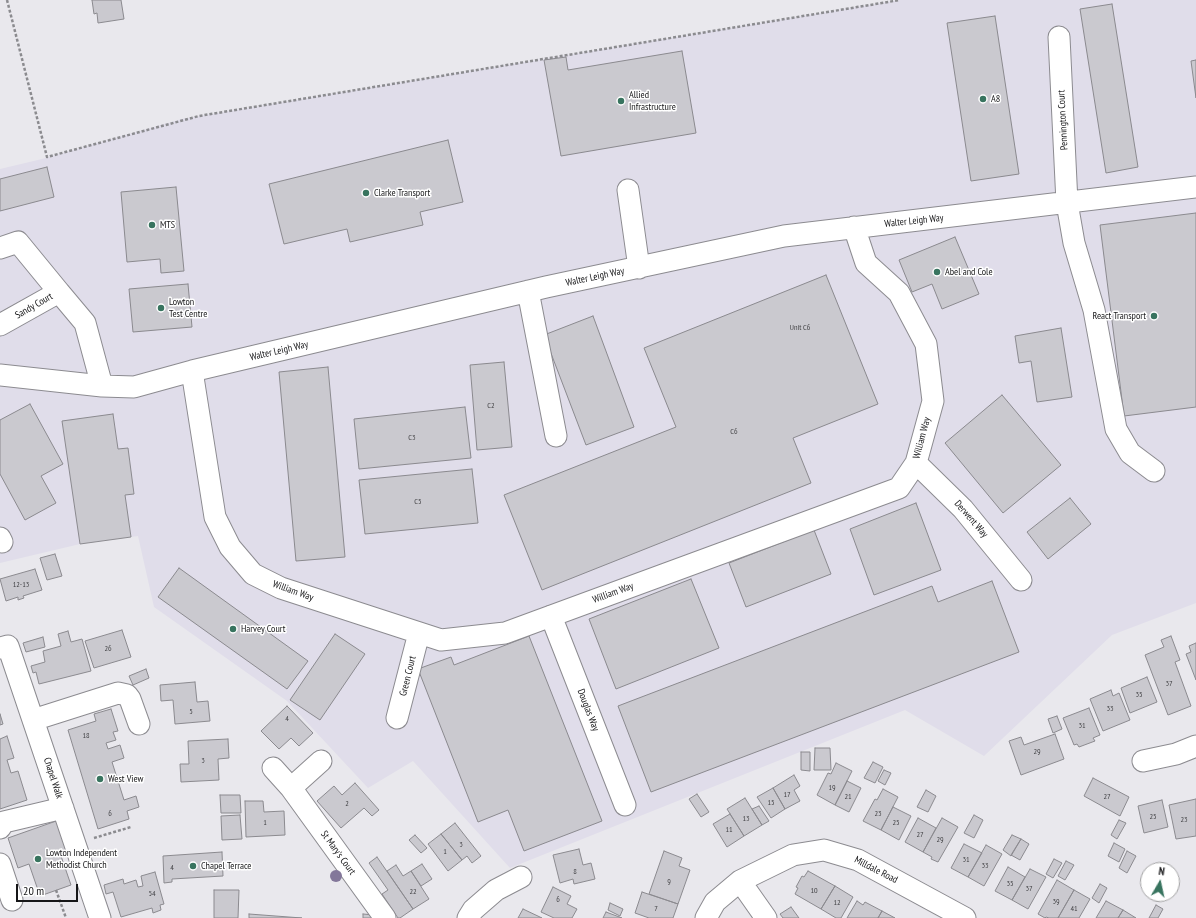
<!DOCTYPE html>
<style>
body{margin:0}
#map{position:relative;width:1196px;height:918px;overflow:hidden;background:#e9e8ed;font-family:"PT Sans Narrow",sans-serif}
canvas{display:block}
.north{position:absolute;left:1140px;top:862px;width:40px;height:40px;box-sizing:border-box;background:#fff;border:1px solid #a2a2a3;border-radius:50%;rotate:9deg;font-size:11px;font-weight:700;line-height:16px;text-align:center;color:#161618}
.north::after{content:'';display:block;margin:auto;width:14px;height:18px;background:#38745f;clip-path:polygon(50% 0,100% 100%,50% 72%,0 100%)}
.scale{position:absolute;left:16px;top:884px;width:62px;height:18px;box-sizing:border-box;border:2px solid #161618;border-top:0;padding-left:5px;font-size:12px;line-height:14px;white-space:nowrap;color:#161618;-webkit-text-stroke:3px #fff;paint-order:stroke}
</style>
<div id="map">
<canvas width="1196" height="918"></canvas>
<div class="north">N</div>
<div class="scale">20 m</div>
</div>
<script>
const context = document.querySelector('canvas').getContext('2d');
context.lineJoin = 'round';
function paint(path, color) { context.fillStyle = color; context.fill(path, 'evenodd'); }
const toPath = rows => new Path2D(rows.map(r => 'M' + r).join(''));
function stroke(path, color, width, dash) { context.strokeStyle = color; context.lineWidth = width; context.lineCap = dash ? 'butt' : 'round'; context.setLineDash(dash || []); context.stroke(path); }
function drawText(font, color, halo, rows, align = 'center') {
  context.font = font + ' "PT Sans Narrow",sans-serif'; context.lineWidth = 3; context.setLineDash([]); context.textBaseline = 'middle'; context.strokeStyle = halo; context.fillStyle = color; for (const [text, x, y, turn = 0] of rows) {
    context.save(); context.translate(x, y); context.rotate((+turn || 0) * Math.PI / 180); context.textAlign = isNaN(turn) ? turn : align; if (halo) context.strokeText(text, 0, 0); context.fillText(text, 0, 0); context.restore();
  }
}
const built = toPath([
 [900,0,1196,0,1196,603,1112,635,984,756,905,710,510,868,413,761,368,788,287,701,154,607,138,536,80,544,0,563,0,169,42,159,182,119]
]);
const building = toPath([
 [92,0,121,0,124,19,98,23,97,13,94,14,92,0],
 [1112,4,1138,167,1106,173,1080,9,1112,4],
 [995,16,1019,174,971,181,947,23,995,16],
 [682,51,696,133,561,156,544,60,566,57,568,70,682,51],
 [1196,60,1196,98,1191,61,1196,60],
 [448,140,463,202,420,212,423,225,350,242,347,229,284,244,269,184,448,140],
 [47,167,54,197,0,211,0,179,47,167],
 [176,187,184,271,161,273,160,259,127,262,121,192,176,187],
 [1196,213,1196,407,1124,416,1100,225,1196,213],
 [955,237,979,294,942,309,932,284,912,292,899,260,955,237],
 [826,275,878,404,793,438,811,483,542,590,504,495,676,427,644,348,826,275],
 [188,284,192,327,133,332,129,289,188,284],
 [593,316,634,427,586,445,544,335,593,316],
 [1061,328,1072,397,1037,402,1031,361,1019,363,1015,336,1061,328],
 [504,362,512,447,477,450,470,365,504,362],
 [328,367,345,557,296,561,279,372,328,367],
 [1002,395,1061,465,1003,513,945,443,1002,395],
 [30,404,63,464,41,476,56,503,25,520,0,474,0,420,30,404],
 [465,407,471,458,359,469,354,419,465,407],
 [113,414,118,449,128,448,134,494,125,495,131,537,80,544,62,421,113,414],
 [472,469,478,523,365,534,359,480,472,469],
 [1070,498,1091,524,1048,559,1027,532,1070,498],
 [916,503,941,570,874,595,850,529,916,503],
 [814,530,831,574,746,607,729,563,814,530],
 [55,554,62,576,47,580,40,558,55,554],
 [179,568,308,661,287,689,158,597,179,568],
 [35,569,42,590,23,596,24,598,18,600,18,597,6,601,0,579,35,569],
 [691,579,719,648,616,689,589,619,691,579],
 [992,581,1019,652,651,792,618,706,932,586,938,602,992,581],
 [122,630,131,657,94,668,85,641,122,630],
 [68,631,71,642,82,639,91,671,39,684,36,672,33,673,31,666,45,662,43,651,61,646,58,634,68,631],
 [335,634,365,654,320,720,290,700,335,634],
 [529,636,602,821,524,851,508,810,478,822,418,669,451,657,454,665,529,636],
 [1171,636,1180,660,1175,662,1191,706,1168,715,1145,655,1164,647,1161,640,1171,636],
 [43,637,45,647,26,652,23,643,43,637],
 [1196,643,1196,680,1186,654,1191,652,1189,646,1196,643],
 [146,669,149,678,133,685,129,676,146,669],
 [1147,677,1157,702,1130,713,1121,688,1147,677],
 [195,682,197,702,208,701,210,721,175,724,173,700,161,701,160,685,195,682],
 [1111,690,1113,696,1119,693,1130,720,1103,731,1090,699,1111,690],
 [287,706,313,733,299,746,291,738,279,749,261,731,287,706],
 [1089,708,1100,735,1093,738,1095,741,1079,747,1077,744,1074,745,1063,718,1089,708],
 [111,709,118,731,113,732,116,740,106,743,108,749,120,745,124,758,112,762,124,800,136,796,139,807,127,811,129,819,98,829,68,730,96,721,94,714,111,709],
 [0,714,3,724,0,725,0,714],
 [1057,716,1062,729,1053,733,1048,719,1057,716],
 [1055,734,1064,759,1021,775,1009,741,1021,737,1024,745,1055,734],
 [7,736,14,758,7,760,11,773,18,771,27,800,0,809,0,739,7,736],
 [228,739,229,758,218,759,219,780,181,782,180,764,189,764,188,741,228,739],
 [815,748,830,748,831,770,814,770,815,748],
 [801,752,810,752,810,771,801,770,801,752],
 [873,762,883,767,875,783,864,778,873,762],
 [836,763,852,771,835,805,817,795,828,773,831,774,836,763],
 [884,770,891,773,885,785,878,781,884,770],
 [794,775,800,786,794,790,800,801,785,809,773,788,794,775],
 [1093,778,1129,797,1120,816,1084,796,1093,778],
 [847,781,861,788,849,812,835,805,847,781],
 [355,783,379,810,372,816,364,808,341,828,317,801,334,786,342,795,355,783],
 [773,788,785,809,771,818,757,797,773,788],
 [883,789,898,797,881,830,863,821,875,799,877,800,883,789],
 [926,790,936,796,928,812,917,807,926,790],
 [697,794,709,812,701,817,689,799,697,794],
 [220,795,240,795,241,813,221,813,220,795],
 [745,798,762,825,744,836,727,809,745,798],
 [1196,799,1196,836,1176,839,1169,805,1196,799],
 [1162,800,1168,827,1144,833,1138,806,1162,800],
 [245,801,263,801,264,812,284,811,285,835,246,837,245,801],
 [759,806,769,821,762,825,752,809,759,806],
 [893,807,911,816,899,840,881,830,893,807],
 [730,814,744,836,727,847,713,824,730,814],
 [240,815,242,839,222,840,221,816,240,815],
 [974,815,983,820,974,838,964,833,974,815],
 [918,818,936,828,923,852,905,842,918,818],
 [942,818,958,827,938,862,931,859,932,857,923,852,942,818],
 [59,820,70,850,60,853,71,885,40,896,29,864,18,868,8,838,59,820],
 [1119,820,1126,823,1117,839,1111,835,1119,820],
 [455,823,481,856,472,863,467,856,462,860,441,834,455,823],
 [441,834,462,860,448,871,428,844,441,834],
 [415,835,427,848,421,853,409,840,415,835],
 [1012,835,1021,839,1011,856,1003,850,1012,835],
 [1021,839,1029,844,1020,860,1011,855,1021,839],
 [1114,843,1125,849,1119,862,1108,856,1114,843],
 [964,844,982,853,968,877,951,868,964,844],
 [986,845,1002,854,984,886,968,877,986,845],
 [579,849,583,865,591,863,595,879,574,884,573,879,560,883,553,855,579,849],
 [664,851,682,858,679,866,690,870,678,904,649,894,664,851],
 [1127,851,1136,856,1127,873,1119,868,1127,851],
 [222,852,223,876,172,879,172,882,164,883,163,856,222,852],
 [377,857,413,909,400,918,398,918,382,894,388,890,369,863,377,857],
 [1054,859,1062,863,1053,878,1046,874,1054,859],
 [1066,861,1074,865,1065,880,1058,876,1066,861],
 [422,864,432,879,421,886,411,871,422,864],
 [396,865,403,876,411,871,429,899,413,909,387,871,396,865],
 [1008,867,1025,877,1012,900,995,891,1008,867],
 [1030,869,1046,877,1028,909,1012,900,1030,869],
 [808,871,835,886,821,909,795,894,798,888,796,887,802,876,804,877,808,871],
 [155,872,164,904,160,905,161,910,153,913,152,908,121,917,113,892,106,894,104,885,123,879,124,884,136,880,138,887,143,886,141,876,155,872],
 [1057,880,1074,890,1058,918,1049,918,1046,917,1045,918,1038,914,1057,880],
 [1100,884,1107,888,1099,903,1092,898,1100,884],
 [835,886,853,897,841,918,836,918,821,909,835,886],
 [553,887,571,896,567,904,577,909,572,918,554,918,541,912,553,887],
 [214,890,239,890,238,918,214,918,214,890],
 [1074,890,1090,899,1079,918,1058,918,1074,890],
 [642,892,678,904,673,918,649,918,635,913,642,892],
 [857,901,863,905,865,902,882,911,878,918,847,918,857,901],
 [1106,901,1123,910,1118,918,1096,918,1106,901],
 [610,903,623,909,620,916,608,910,610,903],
 [1156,905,1163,909,1158,918,1149,918,1156,905],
 [791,907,799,918,783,918,780,914,791,907],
 [523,909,542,918,518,918,523,909],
 [1123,910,1136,918,1118,918,1123,910],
 [882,911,895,918,878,918,882,911],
 [606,912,622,918,603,918,606,912],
 [249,914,302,918,249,918,249,914],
 [363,914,374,915,376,918,363,918,363,914]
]);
const path = toPath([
 [7,0,47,157,199,116,900,0],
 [94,838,131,827],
 [56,890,66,918]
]);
const minor = toPath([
 [1059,37,1067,203,1074,243,1094,310,1116,429,1130,453,1154,471],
 [628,190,639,268],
 [0,248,18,242,59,292],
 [528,291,556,436],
 [0,325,59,292,85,323,102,386],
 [192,371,215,517,230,547,253,574,281,588,441,640,505,633,899,488,916,463,933,401,926,344,899,293,866,263,854,227],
 [0,375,102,386,134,387,192,371,546,287,784,236,1196,187],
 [916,463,963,509,1021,580],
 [0,538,2,542],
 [551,616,625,805],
 [0,648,8,646,100,918],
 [397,718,419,633],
 [33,720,118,693,127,695,130,699,139,724],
 [1143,761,1176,754,1196,746],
 [273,768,291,788,385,918],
 [291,788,321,761],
 [0,828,4,822,63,808],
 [0,864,12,900],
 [740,881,766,918],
 [468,918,473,910,496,890,521,877],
 [706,918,715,902,740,881,793,855,824,850,858,860,965,918]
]);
const trees = [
 [336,876]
];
const markers = [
 [983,99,4,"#38745f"],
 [621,101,4,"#38745f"],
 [366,193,4,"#38745f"],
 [152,225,4,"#38745f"],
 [937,272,4,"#38745f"],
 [161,308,4,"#38745f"],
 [1154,316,4,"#38745f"],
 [233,629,4,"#38745f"],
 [100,779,4,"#38745f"],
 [38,859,4,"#38745f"],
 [193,866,4,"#38745f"]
];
const numberNames = [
 ["Unit C6",800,328],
 ["C2",491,406],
 ["C6",734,432],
 ["C3",412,438],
 ["C5",418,502],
 ["12-13",21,585],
 ["26",108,649],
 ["37",1169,684],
 ["35",1139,695],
 ["33",1110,709],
 ["5",191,712],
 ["4",287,719],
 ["31",1082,726],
 ["18",86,736],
 ["29",1037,752],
 ["3",203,761],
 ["19",832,788],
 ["17",787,795],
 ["21",848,797],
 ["27",1107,797],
 ["15",771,803],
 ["2",347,804],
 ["6",110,814],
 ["23",878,814],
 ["25",1153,817],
 ["13",746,819],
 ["23",1184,820],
 ["1",265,823],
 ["25",896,823],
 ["11",729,830],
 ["27",920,835],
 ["29",940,840],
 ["3",461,845],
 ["1",445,852],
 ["31",966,860],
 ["33",985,866],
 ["4",172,868],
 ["8",575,872],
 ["9",669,882],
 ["35",1010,884],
 ["37",1029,889],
 ["10",814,891],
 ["22",413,892],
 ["54",152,894],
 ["6",558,900],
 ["39",1056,902],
 ["12",837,903],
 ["7",656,909],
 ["41",1074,909]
];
const poiNames = [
 ["Allied",629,95],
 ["Infrastructure",629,107],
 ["A8",991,99],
 ["Clarke Transport",374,193],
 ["MTS",160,225],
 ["Abel and Cole",945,272],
 ["Lowton",169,302],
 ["Test Centre",169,314],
 ["React Transport",1146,316,"right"],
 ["Harvey Court",241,629],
 ["West View",108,779],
 ["Lowton Independent",46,853],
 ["Methodist Church",46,865],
 ["Chapel Terrace",201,866]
];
const streetNames = [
 ["Pennington Court",1063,120,-93],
 ["Walter Leigh Way",914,221,-6],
 ["Walter Leigh Way",595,277,-12],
 ["Sandy Court",34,306,-30],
 ["Walter Leigh Way",279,351,-13],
 ["William Way",922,438,-75],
 ["Derwent Way",971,519,49],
 ["William Way",293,591,20],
 ["William Way",613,593,-20],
 ["Green Court",408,676,-76],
 ["Douglas Way",588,710,69],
 ["Chapel Walk",53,778,72],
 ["St Mary's Court",338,853,54],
 ["Milldale Road",876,870,27]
];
paint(built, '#e0ddea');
paint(building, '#cac9cf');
stroke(building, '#8b8a8f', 1);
stroke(minor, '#8c8b90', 23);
stroke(path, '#8b8b8f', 2.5, [3, 2]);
stroke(minor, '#fff', 21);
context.fillStyle = '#83779a';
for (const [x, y] of trees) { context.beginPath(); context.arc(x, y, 6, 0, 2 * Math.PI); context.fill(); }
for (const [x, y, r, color] of markers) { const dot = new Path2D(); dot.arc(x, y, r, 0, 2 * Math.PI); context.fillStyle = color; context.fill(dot); stroke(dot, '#fff', 1.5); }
drawText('8px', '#434346', null, numberNames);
drawText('10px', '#161618', '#fff', poiNames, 'left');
drawText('10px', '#161618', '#fff', streetNames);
</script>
